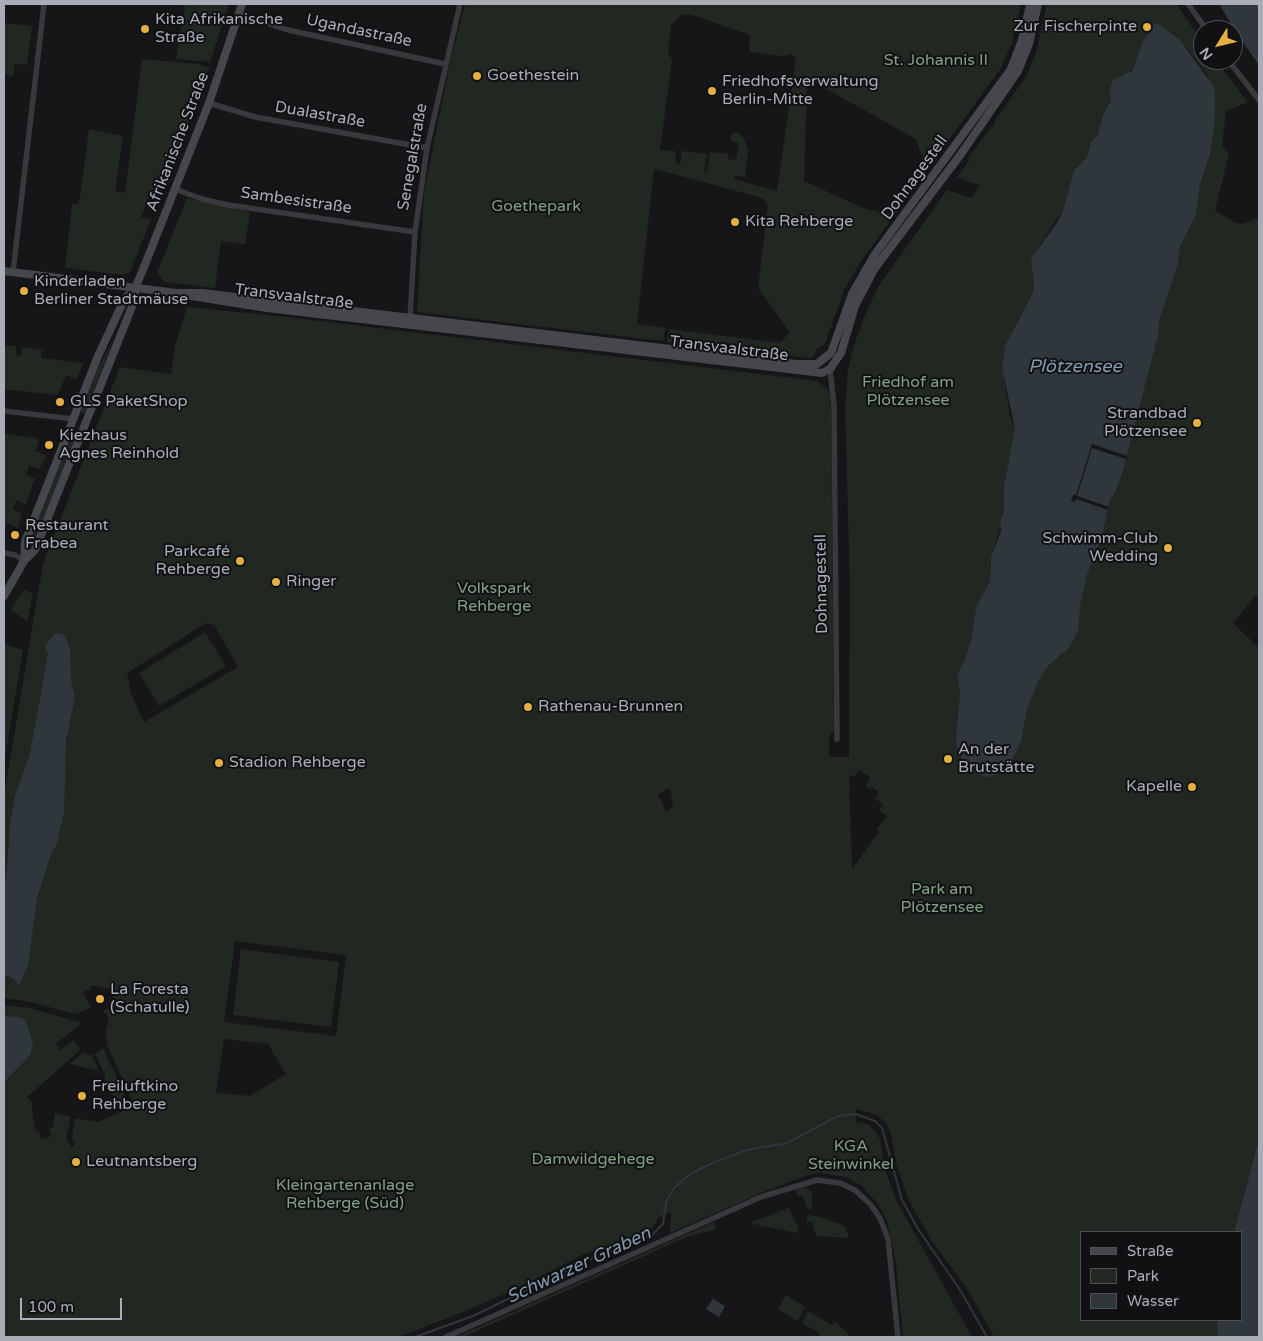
<!DOCTYPE html>
<meta charset="utf-8">
<style>
body{margin:0}
#map{position:relative;width:1263px;height:1341px;overflow:hidden;background:#161618;font-family:"Varela Round",sans-serif}
canvas{display:block}
.frame{position:absolute;inset:0;border:5px solid #a9adb7;pointer-events:none}
.legend{position:absolute;left:1080px;top:1231px;width:162px;height:90px;box-sizing:border-box;background:#111113;border:1px solid #4e4f55;margin:0;padding:6px 9px;list-style:none;font-size:15px;color:#a9adb7}
.legend li{display:flex;align-items:center;gap:10px;height:25px}
.legend b{width:25px;border:1px solid #4e4f55}
.north{position:absolute;left:1193px;top:20px;width:50px;height:50px;box-sizing:border-box;background:#111113;border:1px solid #4e4f55;border-radius:50%;rotate:234deg;font-size:14px;font-weight:700;line-height:20px;text-align:center;color:#a9adb7}
.north::after{content:'';display:block;margin:auto;width:18px;height:22px;background:#e5b042;clip-path:polygon(50% 0,100% 100%,50% 72%,0 100%)}
.scale{position:absolute;left:20px;top:1298px;width:102px;height:22px;box-sizing:border-box;border:2px solid #a9adb7;border-top:0;padding-left:6px;font-size:15px;line-height:18px;white-space:nowrap;color:#a9adb7;-webkit-text-stroke:4px #111113;paint-order:stroke}
</style>
<div id="map">
<canvas width="1263" height="1341"></canvas>
<div class="frame"></div>
<ul class="legend">
<li><b style="height:6px;background:#46474d"></b>Straße</li>
<li><b style="height:14px;background:#212822"></b>Park</li>
<li><b style="height:14px;background:#2f373d"></b>Wasser</li>
</ul>
<div class="north">N</div>
<div class="scale">100 m</div>
</div>
<script>
const context = document.querySelector('canvas').getContext('2d');
context.lineJoin = 'round';
function paint(path, color) { context.fillStyle = color; context.fill(path, 'evenodd'); }
const toPath = rows => new Path2D(rows.map(r => 'M' + r).join(''));
function stroke(path, color, width, dash) { context.strokeStyle = color; context.lineWidth = width; context.lineCap = dash ? 'butt' : 'round'; context.setLineDash(dash || []); context.stroke(path); }
function drawText(font, color, halo, rows, align = 'center') {
  context.font = font + ' "Varela Round",sans-serif'; context.lineWidth = 4; context.setLineDash([]); context.textBaseline = 'middle'; context.strokeStyle = halo; context.fillStyle = color; for (const [text, x, y, turn = 0] of rows) {
    context.save(); context.translate(x, y); context.rotate((+turn || 0) * Math.PI / 180); context.textAlign = isNaN(turn) ? turn : align; if (halo) context.strokeText(text, 0, 0); context.fillText(text, 0, 0); context.restore();
  }
}
const green = toPath([
 [170,4,229,4,210,62,176,59,185,6],
 [465,4,1021,4,1012,43,1001,68,859,264,844,290,825,344,816,349,814,356,809,358,667,342,669,329,780,343,790,332,758,288,768,206,763,198,654,169,637,324,665,328,663,341,417,312,424,192,450,63],
 [682,14,692,15,750,35,749,52,783,56,792,54,796,59,777,191,734,179,734,175,745,177,746,170,748,150,744,139,739,133,732,133,731,136,731,141,739,144,736,160,728,159,728,154,710,152,707,172,704,171,707,154,682,151,680,165,676,164,675,151,660,150,672,60,668,53,671,25],
 [807,78,916,139,923,160,888,214,863,208,804,181],
 [1047,4,1176,4,1203,43,1203,60,1215,60,1248,102,1226,111,1222,146,1229,153,1215,211,1234,222,1242,224,1259,218,1259,597,1255,596,1233,623,1259,648,1259,1139,1234,1232,1082,1232,1082,1320,1217,1320,1218,1337,994,1337,968,1290,931,1240,909,1201,897,1166,891,1133,886,1123,877,1115,856,1109,856,1122,868,1124,875,1131,880,1139,885,1169,896,1200,972,1337,903,1337,896,1263,887,1220,877,1203,861,1185,846,1177,820,1173,811,1174,761,1193,670,1233,671,1212,658,1218,653,1227,644,1232,582,1255,514,1290,463,1312,398,1337,4,1337,4,1005,30,1008,82,1023,56,1044,60,1050,74,1040,80,1050,27,1097,32,1103,33,1120,36,1132,39,1131,41,1139,52,1136,49,1129,53,1127,55,1113,71,1117,66,1137,71,1148,75,1145,72,1137,75,1118,98,1122,123,1111,127,1106,127,1101,131,1108,135,1106,107,1045,106,1028,109,1023,107,1014,103,1012,116,1001,111,995,113,990,91,985,90,989,83,992,91,1008,75,1014,31,1002,4,998,4,795,43,564,120,367,171,374,175,346,187,307,278,316,818,381,829,392,831,408,834,730,829,735,829,757,849,757,850,586,845,406,848,370,853,348,867,310,878,287,947,190,972,198,979,185,957,177,970,160,968,158,991,127,995,126,993,124,1027,75,1036,53],
 [1152,25,1164,28,1180,40,1206,73,1215,91,1215,119,1211,151,1200,184,1196,215,1180,247,1178,264,1160,318,1158,336,1122,474,1114,495,1110,499,1101,541,1087,575,1070,647,1047,667,1038,682,1027,709,1022,739,958,753,956,737,960,693,958,673,964,662,971,640,976,607,990,581,990,566,1004,512,1004,486,1014,437,1015,428,1010,416,1002,367,1013,329,1033,292,1036,251,1063,210,1074,170,1087,157,1091,142,1098,135,1103,115,1111,99,1109,96,1123,75,1129,74,1133,68,1143,41,1153,27],
 [206,623,214,625,238,667,144,722,131,693,127,673],
 [859,770,870,777,866,786,870,789,872,787,879,792,875,798,883,805,879,810,887,816,877,829,879,832,852,869,849,775,854,777],
 [667,789,670,789,673,805,666,812,658,794],
 [235,941,346,955,336,1036,224,1022],
 [224,1039,268,1044,286,1074,250,1096,216,1093],
 [4,23,32,26,27,65,15,64,13,76,4,74],
 [142,59,199,64,209,68,158,201,153,201,149,196,141,217,151,219,130,272,123,275,65,268,72,204,78,204,80,198,89,129,123,136,115,191,125,193],
 [187,198,250,212,245,244,221,241,215,288,165,282,157,273],
 [114,338,85,413,82,414,81,411,98,368],
 [4,345,16,346,16,355,21,356,22,347,42,350,41,358,83,363,77,379,66,375,58,395,4,389],
 [4,434,37,438,39,442,35,451,47,456,39,469,29,466,26,475,35,479,26,504,16,500,13,509,22,513,18,528,7,523,4,529],
 [72,434,76,436,32,547,28,545],
 [24,589,33,594,27,622,11,609],
 [205,632,226,666,159,706,139,673],
 [4,644,23,650,4,762],
 [241,949,339,962,331,1027,233,1015],
 [103,1048,126,1098,119,1108,104,1078,106,1077,95,1054],
 [83,1053,91,1055,99,1071,69,1064],
 [807,1187,812,1195,812,1210,808,1209,802,1195,798,1196,795,1190],
 [788,1206,799,1229,797,1233,749,1223,786,1209],
 [807,1214,824,1218,845,1226,849,1238,816,1236,812,1222,807,1221],
 [714,1222,716,1228,714,1230,689,1236,463,1337,456,1337],
 [786,1295,805,1307,798,1321,778,1309],
 [808,1311,832,1325,835,1322,839,1325,851,1337,818,1337,820,1333,802,1323]
]);
const water = toPath([
 [1219,4,1259,4,1259,65,1239,37],
 [1158,23,1180,40,1212,84,1215,91,1215,119,1211,151,1200,184,1196,215,1180,247,1178,264,1160,318,1158,336,1122,474,1114,495,1110,499,1101,541,1087,575,1080,606,1078,630,1070,647,1047,667,1038,682,1027,709,1022,739,1009,766,991,777,984,776,972,772,958,753,956,737,960,693,957,675,964,662,971,640,976,607,990,581,991,558,1001,531,1000,523,1004,512,1004,486,1015,428,1002,368,1005,346,1033,292,1034,280,1031,259,1058,221,1063,210,1074,170,1087,157,1091,142,1098,135,1103,115,1111,100,1109,92,1113,80,1132,71,1143,41,1153,27,1151,25],
 [55,633,62,634,67,639,70,650,71,681,75,697,66,740,64,812,57,843,50,857,37,898,28,965,19,986,15,980,4,974,4,889,7,871,10,826,15,796,30,754,48,654,45,646],
 [9,1016,22,1018,27,1023,33,1045,30,1055,4,1082,4,1017],
 [1259,1139,1259,1337,1218,1337,1217,1320,1242,1320,1242,1232,1234,1232],
 [713,1299,725,1306,719,1317,706,1309]
]);
const pier = toPath([
 [1092,444,1127,456,1126,459,1092,448,1077,496,1109,507,1108,510,1076,499,1075,502,1071,501,1073,495,1076,495]
]);
const stream = toPath([
 [415,1337,473,1316,590,1259,653,1234,663,1224,666,1202,674,1188,690,1174,712,1163,747,1150,787,1143,838,1116,856,1114,875,1121,882,1128,902,1200,918,1229,960,1290,987,1337]
]);
const street = toPath([
 [1188,4,1207,30],
 [239,14,288,30,445,64],
 [1228,60,1259,100],
 [209,103,255,117,427,148],
 [175,189,202,199,228,205,415,232],
 [13,272,44,4],
 [410,318,415,232,427,148,460,4],
 [830,369,834,406,837,739],
 [4,411,74,419],
 [4,553,15,555,24,561],
 [446,1337,761,1197,817,1180,840,1183,855,1190,870,1204,880,1218,888,1239,898,1337]
]);
const secondary = toPath([
 [4,271,176,293,202,293,796,364,817,364,831,353,852,294,875,254,1011,69,1022,40,1030,4],
 [185,295,267,308,822,373,830,369,841,353,855,306,875,268,961,154,1018,71,1029,44,1038,4],
 [24,561,25,542,98,356,125,298,135,288,142,272,209,103,242,4],
 [4,596,24,561,35,550,135,299,135,288]
]);
const markers = [
 [1147,27,5,"#e5b042"],
 [145,29,5,"#e5b042"],
 [477,76,5,"#e5b042"],
 [712,91,5,"#e5b042"],
 [735,222,5,"#e5b042"],
 [24,291,5,"#e5b042"],
 [60,402,5,"#e5b042"],
 [1197,423,5,"#e5b042"],
 [49,445,5,"#e5b042"],
 [15,535,5,"#e5b042"],
 [1168,548,5,"#e5b042"],
 [240,561,5,"#e5b042"],
 [276,582,5,"#e5b042"],
 [528,707,5,"#e5b042"],
 [948,759,5,"#e5b042"],
 [219,763,5,"#e5b042"],
 [1192,787,5,"#e5b042"],
 [100,999,5,"#e5b042"],
 [82,1096,5,"#e5b042"],
 [76,1162,5,"#e5b042"]
];
const poiNames = [
 ["Kita Afrikanische",155,20],
 ["Straße",155,38],
 ["Zur Fischerpinte",1137,27,"right"],
 ["Goethestein",487,76],
 ["Friedhofsverwaltung",722,82],
 ["Berlin-Mitte",722,100],
 ["Kita Rehberge",745,222],
 ["Kinderladen",34,282],
 ["Berliner Stadtmäuse",34,300],
 ["GLS PaketShop",70,402],
 ["Strandbad",1187,414,"right"],
 ["Plötzensee",1187,432,"right"],
 ["Kiezhaus",59,436],
 ["Agnes Reinhold",59,454],
 ["Restaurant",25,526],
 ["Frabea",25,544],
 ["Schwimm-Club",1158,539,"right"],
 ["Wedding",1158,557,"right"],
 ["Parkcafé",230,552,"right"],
 ["Rehberge",230,570,"right"],
 ["Ringer",286,582],
 ["Rathenau-Brunnen",538,707],
 ["An der",958,750],
 ["Brutstätte",958,768],
 ["Stadion Rehberge",229,763],
 ["Kapelle",1182,787,"right"],
 ["La Foresta",110,990],
 ["(Schatulle)",110,1008],
 ["Freiluftkino",92,1087],
 ["Rehberge",92,1105],
 ["Leutnantsberg",86,1162]
];
const streetNames = [
 ["Ugandastraße",359,31,12],
 ["Dualastraße",320,115,10],
 ["Afrikanische Straße",178,142,-69],
 ["Senegalstraße",413,157,-80],
 ["Dohnagestell",915,178,-54],
 ["Sambesistraße",296,201,8],
 ["Transvaalstraße",294,297,7],
 ["Transvaalstraße",729,349,7],
 ["Dohnagestell",822,584,-91]
];
const parkNames = [
 ["St. Johannis II",936,61],
 ["Goethepark",536,207],
 ["Friedhof am",908,383],
 ["Plötzensee",908,401],
 ["Volkspark",494,589],
 ["Rehberge",494,607],
 ["Park am",942,890],
 ["Plötzensee",942,908],
 ["KGA",851,1147],
 ["Steinwinkel",851,1165],
 ["Damwildgehege",593,1160],
 ["Kleingartenanlage",345,1186],
 ["Rehberge (Süd)",345,1204]
];
const waterNames = [
 ["Plötzensee",1075,367],
 ["Schwarzer Graben",579,1266,-25]
];
paint(green, '#212822');
paint(water, '#2f373d');
paint(pier, '#161618');
stroke(stream, '#2f373d', 2);
stroke(street, '#38383d', 5.5);
stroke(secondary, '#46474d', 8);
for (const [x, y, r, color] of markers) { const dot = new Path2D(); dot.arc(x, y, r, 0, 2 * Math.PI); context.fillStyle = color; context.fill(dot); stroke(dot, '#111113', 2); }
drawText('16px', '#a9adb7', '#111113', poiNames, 'left');
drawText('16px', '#a9adb7', '#111113', streetNames);
drawText('16px', '#82a184', '#111113', parkNames);
drawText('italic 18px', '#839ab0', '#111113', waterNames);
</script>
